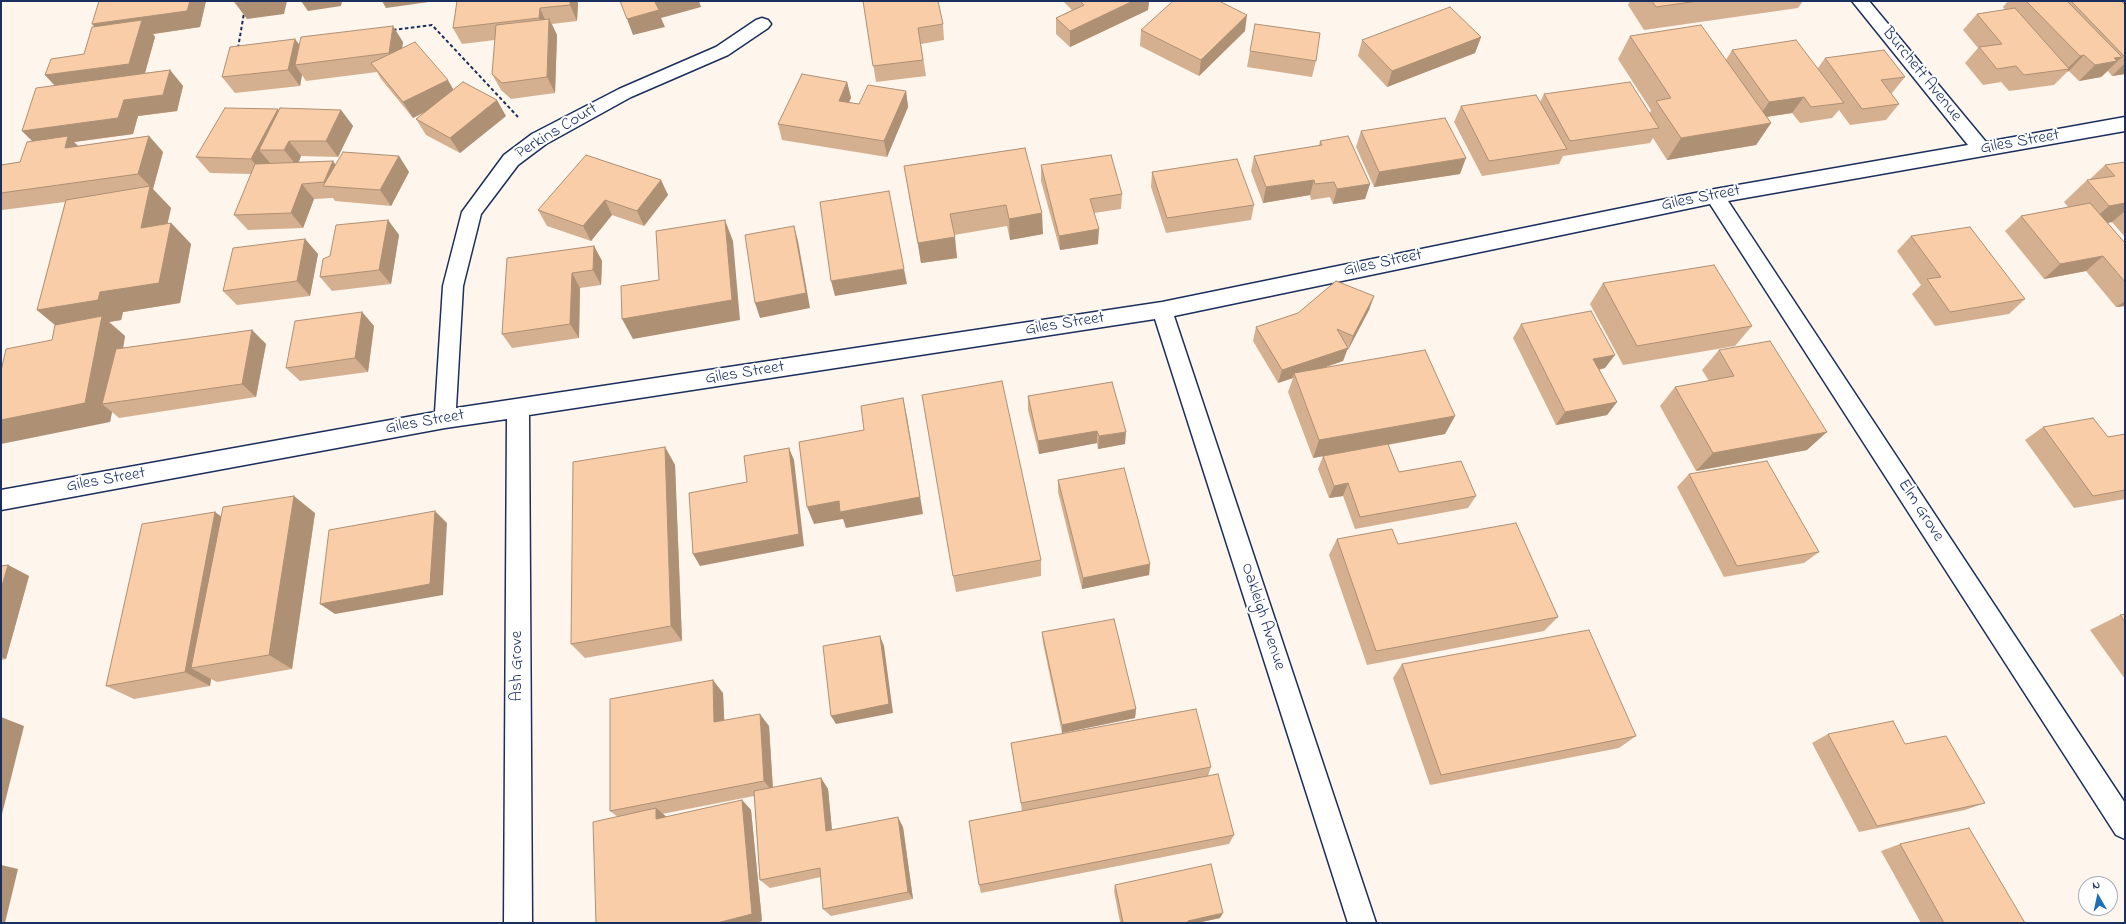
<!DOCTYPE html>
<style>
body{margin:0}
#map{position:relative;width:2126px;height:924px;overflow:hidden;background:#fef5ed;font-family:"Indie Flower",sans-serif}
canvas{display:block}
.frame{position:absolute;inset:0;border:2px solid #1b2f5e;pointer-events:none}
.north{position:absolute;left:2078px;top:876px;width:40px;height:40px;box-sizing:border-box;background:#fff;border:1px solid #a4acbf;border-radius:50%;rotate:351deg;font-size:11px;font-weight:700;line-height:16px;text-align:center;color:#1b2f5e}
.north::after{content:'';display:block;margin:auto;width:14px;height:18px;background:#1f6fb2;clip-path:polygon(50% 0,100% 100%,50% 72%,0 100%)}
</style>
<div id="map">
<canvas width="2126" height="924"></canvas>
<div class="frame"></div>
<div class="north">N</div>
</div>
<script>
const context = document.querySelector('canvas').getContext('2d');
context.lineJoin = 'round';
const toPath = rows => new Path2D(rows.map(r => 'M' + r).join(''));
function stroke(path, color, width, dash) { context.strokeStyle = color; context.lineWidth = width; context.lineCap = dash ? 'butt' : 'round'; context.setLineDash(dash || []); context.stroke(path); }
function paint(path, color) { context.fillStyle = color; context.fill(path, 'evenodd'); }
function drawText(font, color, halo, rows, align = 'center') {
  context.font = font + ' "Indie Flower",sans-serif'; context.lineWidth = 4; context.setLineDash([]); context.textBaseline = 'middle'; context.strokeStyle = halo; context.fillStyle = color; for (const [text, x, y, turn = 0] of rows) {
    context.save(); context.translate(x, y); context.rotate((+turn || 0) * Math.PI / 180); context.textAlign = isNaN(turn) ? turn : align; if (halo) context.strokeText(text, 0, 0); context.fillText(text, 0, 0); context.restore();
  }
}
const path = toPath([
 [393,30,432,25,518,117],
 [238,48,244,13]
]);
const street = toPath([
 [1852,1,1869,1,1986,142,2125,117,2125,131,1728,201,2125,803,2125,839,2116,835,1710,204,1174,316,1376,923,1348,923,1155,319,529,415,532,923,504,923,507,419,445,428,1,510,1,490,435,412,443,286,462,212,504,155,532,134,619,89,716,47,756,20,762,18,768,20,771,24,768,28,728,55,631,97,546,144,518,165,481,214,463,286,456,408,1162,302,1715,189,1968,145,1852,1]
]);
const wall = toPath([
 [99,1,206,1,200,27,153,34,155,37,145,73,170,70,183,86,177,111,138,116,133,134,74,142,78,146,149,136,163,152,153,189,171,208,167,224,171,223,191,244,180,303,123,312,121,320,109,322,125,336,123,348,252,330,266,344,256,397,119,418,112,412,110,422,52,340,55,325,37,310,65,202,2,210,1,210,1,165,20,162,32,141,55,86,45,75,84,54,95,26],
 [457,1,577,1,578,3,577,21,552,24,557,35,555,93,511,99,501,90,492,74,495,40,462,44,453,28],
 [863,1,943,24,944,40,921,44,926,76,876,82],
 [1063,1,1149,1,1148,10,1070,47,1056,34,1056,18,1072,10],
 [1630,1,1803,1,1798,8,1644,30,1628,5],
 [2008,1,2125,1,2125,74,2112,76,2108,71,2101,77,2079,81,2069,71,2067,72,2054,85,2009,91,2001,82,1983,85,1965,63,1978,48,1963,30,1977,14,2005,10,2003,7],
 [1141,30,1245,31,1199,76,1140,46],
 [1630,36,1726,60,1732,50,1818,68,1825,58,1905,77,1892,93,1891,93,1899,104,1886,120,1850,125,1839,110,1832,118,1800,123,1792,113,1767,117,1771,123,1756,145,1667,160,1653,138,1650,143,1563,156,1559,164,1482,176,1454,122,1461,106,1540,102,1544,94,1650,113,1651,110,1618,59],
 [1481,37,1475,53,1387,87,1358,56,1362,40],
 [403,42,402,48,453,90,506,116,460,153,426,135,416,119,424,112,413,118,381,79,377,72,306,81,302,75,300,86,235,93,222,77,299,45],
 [1250,51,1316,61,1312,77,1247,67],
 [847,82,851,98,849,102,859,104,906,91,908,107,887,157,782,140,778,124],
 [341,110,353,126,338,157,301,156,299,162,333,161,335,165,399,156,409,172,391,206,335,201,333,198,314,199,303,228,248,230,234,215,251,174,210,173,196,157,279,111],
 [1361,131,1460,174,1374,187,1356,147],
 [1320,141,1370,184,1365,199,1333,204,1330,197,1311,200,1310,195,1263,203,1251,171,1254,156,1319,146],
 [1025,148,1043,234,1010,240,1007,226,954,235,957,258,921,263,904,166],
 [2125,162,2125,237,2112,222,2108,223,2125,243,2125,306,2116,307,2086,271,2044,279,2005,231,2021,216,2068,207,2064,202,2087,180,2089,180,2105,165],
 [1041,165,1122,194,1121,209,1094,213,1098,244,1060,250,1041,181],
 [1152,172,1254,205,1251,220,1166,233,1151,187],
 [661,180,668,195,644,226,612,215,591,241,547,226,538,210],
 [388,220,399,235,391,284,332,291,320,277,330,256],
 [1911,236,2025,299,2009,314,1935,326,1912,294,1921,285,1897,251],
 [305,239,318,254,310,296,237,305,223,291],
 [594,246,602,261,601,285,580,288,579,338,512,348,502,334],
 [1603,283,1752,326,1735,346,1623,365,1590,304],
 [1374,296,1369,310,1348,350,1347,350,1343,361,1323,368,1455,416,1445,434,1388,445,1399,472,1476,496,1468,508,1355,529,1343,496,1329,498,1318,469,1323,456,1313,458,1288,392,1293,378,1278,383,1253,341,1256,327],
 [362,312,374,326,368,372,300,381,286,368],
 [1521,324,1605,368,1599,370,1617,402,1607,415,1556,425,1513,338],
 [1719,350,1807,450,1696,471,1660,406,1675,387,1709,381,1702,370],
 [1028,396,1125,444,1098,449,1097,443,1039,454,1028,410],
 [2043,427,2108,437,2125,434,2125,499,2074,508,2025,440],
 [665,447,675,465,682,641,585,658,571,644],
 [1689,474,1819,552,1804,563,1724,577,1677,487],
 [1058,480,1150,564,1149,575,1082,589,1058,492],
 [315,513,292,669,217,682,211,679,210,686,134,699,106,686,221,516],
 [1337,539,1398,544,1558,617,1544,631,1367,665,1329,555],
 [1041,560,1041,576,956,592,953,576],
 [8,565,29,576,6,659,1,660,1,566],
 [2125,614,2125,679,2090,630,2120,615],
 [1042,632,1136,709,1135,718,1062,733,1043,643],
 [1402,664,1636,736,1619,748,1430,785,1393,678],
 [723,693,724,721,769,726,773,788,821,778,828,789,832,830,903,827,913,899,831,916,823,909,821,877,770,888,760,880,754,796,662,814,667,817,742,800,751,810,762,921,755,923,596,923,618,817,610,811],
 [1828,734,1905,744,1985,803,1965,810,1859,832,1812,743],
 [1011,743,1211,767,1208,776,1234,835,1229,844,981,893,979,885,1022,811],
 [1900,844,2025,923,1921,923,1881,851],
 [1115,885,1220,918,1197,923,1116,923,1120,922,1114,891]
]);
const shadedWall = toPath([
 [190,1,206,1,200,27,153,34,155,37,143,80,60,91,45,75,129,64,106,40,92,24],
 [250,1,287,1,284,14,247,19,235,3],
 [301,1,342,1,341,6,308,11],
 [382,1,436,1,386,8],
 [570,1,577,1,578,3,577,21,570,5],
 [657,1,699,1,701,7,661,18,665,27,633,35,627,19,655,2],
 [1133,1,1149,1,1148,10,1070,47,1070,31],
 [540,8,547,24,547,34,539,18],
 [1247,15,1245,31,1199,76,1201,60],
 [549,19,557,35,555,93,547,77],
 [393,26,403,42,399,69,389,53],
 [1481,37,1475,53,1387,87,1392,71],
 [295,39,307,55,295,65,302,75,300,86,288,70],
 [2084,55,2069,71,2067,72,2069,69,2067,69,2080,56],
 [2122,57,2101,77,2079,81,2095,65,2114,58],
 [2125,63,2125,74,2112,76],
 [170,70,183,86,177,111,138,116,133,134,74,142,84,152,38,147,22,131,124,100],
 [448,80,457,96,413,118,403,102],
 [847,82,851,98,842,116,839,101],
 [906,91,908,107,887,157,884,141],
 [1804,97,1792,113,1758,118,1769,102],
 [497,100,506,116,460,153,450,138],
 [278,109,290,125,259,150,270,163,264,175,251,159],
 [341,110,353,126,338,157,326,141],
 [1771,123,1756,145,1667,160,1681,138],
 [149,136,163,152,153,189,138,174],
 [289,141,301,156,297,166,284,150],
 [399,156,409,172,391,206,380,190],
 [1466,158,1460,174,1374,187,1379,172],
 [333,161,344,176,327,186,324,182],
 [661,180,668,195,644,226,637,211],
 [1314,180,1310,195,1263,203,1266,187],
 [302,184,314,199,303,228,291,213],
 [1370,184,1365,199,1333,204,1337,189],
 [150,186,171,208,162,249,141,228],
 [605,200,612,215,591,241,583,226],
 [2125,203,2125,211,2112,222,2085,227,2109,206],
 [1042,213,1043,234,1010,240,1009,219],
 [388,220,399,235,391,284,379,270],
 [725,220,733,241,740,320,633,339,622,319],
 [171,223,191,244,180,303,123,312,121,320,109,322,125,336,114,403,102,404,112,412,110,422,1,444,1,420,61,330,37,310,100,292],
 [794,226,798,241,810,308,760,318,755,303],
 [1099,229,1098,244,1060,250,1059,236],
 [955,237,957,258,921,263,918,243],
 [305,239,318,254,310,296,297,281],
 [594,246,602,261,601,285,593,270],
 [2103,256,2086,271,2044,279,2060,264],
 [904,269,907,284,835,296,831,281],
 [572,273,580,288,579,338,570,324],
 [1374,296,1369,310,1348,350,1353,336],
 [2125,301,2125,306,2116,307],
 [362,312,374,326,368,372,355,358],
 [252,330,266,344,256,397,242,384],
 [1348,348,1343,361,1296,377,1294,373,1293,378,1278,383,1282,370],
 [1615,355,1605,368,1584,372,1593,359],
 [903,398,907,417,923,514,846,528,843,519,814,524,807,507],
 [1617,402,1607,415,1556,425,1565,412],
 [1455,416,1445,434,1313,458,1319,440],
 [1097,431,1097,443,1039,454,1038,441],
 [1126,432,1125,444,1098,449,1099,436],
 [1827,432,1807,450,1696,471,1713,453],
 [665,447,675,465,682,641,671,626],
 [789,448,794,460,804,546,700,566,693,554],
 [1348,483,1343,496,1329,498,1334,486],
 [294,496,315,513,292,669,269,655],
 [435,511,447,523,443,595,335,614,320,604],
 [215,512,238,528,191,668,211,679,210,686,185,672],
 [1150,564,1149,575,1082,589,1083,578],
 [8,565,29,576,6,659,1,657,1,589],
 [880,636,884,646,893,713,836,724,831,716],
 [713,680,723,693,725,735,714,722],
 [1136,709,1135,718,1062,733,1062,725],
 [760,714,769,726,773,792,764,781],
 [1,717,24,726,1,818],
 [821,778,828,789,833,841,826,831],
 [742,800,751,810,762,921,755,923,717,923],
 [656,808,668,818,656,819],
 [898,817,903,827,913,899,908,892],
 [1,865,18,869,5,923,1,923],
 [1223,913,1220,918,1197,923,1186,923,1188,921]
]);
const building = toPath([
 [99,1,190,1,187,11,92,24,99,1],
 [235,1,250,1,235,3,235,1],
 [457,1,570,1,570,5,540,8,539,18,453,28,457,1],
 [620,1,657,1,655,2,659,10,627,19,620,1],
 [863,1,938,1,943,24,918,28,923,60,873,66,863,1],
 [1080,1,1133,1,1070,31,1056,18,1084,5,1080,1],
 [1173,1,1219,1,1247,15,1201,60,1141,30,1173,1],
 [1652,1,1698,1,1656,7,1652,1],
 [2026,1,2067,1,2122,57,2114,58,2117,61,2095,65,2084,55,2080,56,2026,1],
 [2071,1,2121,1,2125,5,2125,57,2071,1],
 [1450,7,1481,37,1392,71,1362,40,1450,7],
 [2015,8,2069,69,2024,75,2016,66,1997,69,1979,47,2002,44,1977,14,2015,8],
 [549,19,547,77,502,83,492,74,496,25,549,19],
 [142,20,129,64,45,75,51,59,84,54,92,27,142,20],
 [1255,24,1320,33,1316,61,1250,51,1255,24],
 [1701,25,1771,123,1681,138,1656,101,1671,98,1630,36,1701,25],
 [393,26,389,53,295,65,301,37,393,26],
 [295,39,288,70,222,77,230,47,295,39],
 [1796,40,1844,103,1811,107,1804,97,1769,102,1732,50,1796,40],
 [415,42,448,80,403,102,371,63,415,42],
 [1884,50,1905,77,1881,80,1899,104,1862,109,1825,58,1884,50],
 [170,70,163,95,124,100,118,118,22,131,36,88,170,70],
 [802,74,847,82,839,101,859,104,868,85,906,91,884,141,778,124,802,74],
 [463,82,497,100,450,138,416,119,463,82],
 [1630,82,1659,128,1570,141,1544,94,1630,82],
 [1536,95,1567,149,1489,161,1461,106,1536,95],
 [225,108,278,109,251,159,196,157,225,108],
 [280,108,341,110,326,141,289,141,284,150,259,150,280,108],
 [1445,118,1466,158,1379,172,1361,131,1445,118],
 [68,136,65,148,149,136,138,174,1,193,1,165,20,162,27,142,68,136],
 [1348,136,1370,184,1337,189,1334,182,1315,184,1314,180,1266,187,1254,156,1322,145,1320,141,1348,136],
 [1025,148,1042,213,1009,219,1006,205,950,214,955,237,918,243,904,166,1025,148],
 [343,152,399,156,380,190,323,186,343,152],
 [586,155,661,180,637,211,605,200,583,226,538,210,586,155],
 [1111,155,1122,194,1090,199,1099,229,1059,236,1041,165,1111,155],
 [1237,159,1254,205,1167,218,1152,172,1237,159],
 [333,161,324,182,302,184,291,213,234,215,255,164,333,161],
 [2125,162,2125,203,2109,206,2087,180,2115,176,2105,165,2125,162],
 [150,186,141,228,171,223,159,283,100,292,98,300,37,310,66,200,150,186],
 [889,191,904,269,831,281,820,202,889,191],
 [2090,203,2125,243,2125,282,2103,256,2060,264,2021,216,2090,203],
 [388,220,379,270,320,277,323,259,330,256,336,225,388,220],
 [725,220,732,300,622,319,621,286,659,280,656,231,725,220],
 [794,226,806,293,755,303,745,235,794,226],
 [1970,227,2025,299,1950,312,1927,279,1941,277,1911,236,1970,227],
 [305,239,297,281,223,291,233,248,305,239],
 [594,246,593,270,572,273,570,324,502,334,507,258,594,246],
 [1714,265,1752,326,1637,346,1603,283,1714,265],
 [1336,281,1374,296,1353,336,1337,329,1348,348,1282,370,1256,327,1298,313,1336,281],
 [1591,311,1615,355,1593,359,1617,402,1565,412,1521,324,1591,311],
 [362,312,355,358,286,368,295,321,362,312],
 [102,316,85,403,1,420,1,371,6,349,52,340,55,325,102,316],
 [252,330,242,384,102,404,116,349,252,330],
 [1770,341,1827,432,1713,453,1675,387,1734,376,1719,350,1770,341],
 [1425,350,1455,416,1319,440,1294,373,1425,350],
 [1002,381,1041,560,953,576,922,395,1002,381],
 [1112,382,1126,432,1099,436,1097,431,1038,441,1028,396,1112,382],
 [903,398,920,497,840,512,839,501,807,507,799,442,864,430,861,406,903,398],
 [2093,418,2108,437,2125,434,2125,490,2093,496,2043,427,2093,418],
 [1388,444,1399,472,1461,461,1476,496,1360,517,1348,483,1334,486,1323,456,1388,444],
 [665,447,671,626,571,644,573,462,665,447],
 [789,448,799,534,693,554,689,493,747,482,744,456,789,448],
 [1767,461,1819,552,1737,566,1689,474,1767,461],
 [1124,468,1150,564,1083,578,1058,480,1124,468],
 [294,496,269,655,191,668,223,507,294,496],
 [435,511,430,584,320,604,329,530,435,511],
 [215,512,185,672,106,686,142,524,215,512],
 [1516,523,1558,617,1376,651,1337,539,1392,529,1398,544,1516,523],
 [8,565,1,589,1,566,8,565],
 [2125,614,2125,622,2120,615,2125,614],
 [1114,619,1136,709,1062,725,1042,632,1114,619],
 [1589,630,1636,736,1441,775,1402,664,1589,630],
 [880,636,889,704,831,716,823,646,880,636],
 [713,680,714,722,760,714,764,781,610,811,610,699,713,680],
 [1196,709,1211,767,1021,803,1011,743,1196,709],
 [1893,721,1905,744,1946,736,1985,803,1877,826,1828,734,1893,721],
 [1218,774,1234,835,979,885,969,821,1218,774],
 [821,778,826,831,898,817,908,892,823,909,820,868,760,880,754,791,821,778],
 [742,800,752,914,717,923,596,923,593,822,656,808,656,819,742,800],
 [1969,828,2025,923,1944,923,1900,844,1969,828],
 [1211,864,1223,913,1188,921,1188,923,1116,923,1123,922,1115,885,1211,864]
]);
const streetNames = [
 ["Burchett Avenue",1921,75,51],
 ["Perkins Court",557,132,-31],
 ["Giles Street",2020,143,-10],
 ["Giles Street",1701,199,-11],
 ["Giles Street",1383,264,-12],
 ["Giles Street",1065,325,-9],
 ["Giles Street",745,374,-9],
 ["Giles Street",425,423,-10],
 ["Giles Street",106,481,-10],
 ["Elm Grove",1920,511,57],
 ["Oakleigh Avenue",1262,617,72],
 ["Ash Grove",518,666,-90]
];
stroke(street, '#1b2f5e', 3);
stroke(path, '#1b2f5e', 2, [3.5, 2.5]);
paint(street, '#fff');
paint(wall, '#d5b090');
paint(shadedWall, '#ae9075');
paint(building, '#f8cda7');
stroke(building, '#ae9075', 1);
drawText('17px', '#1b2f5e', '#fff', streetNames);
</script>
